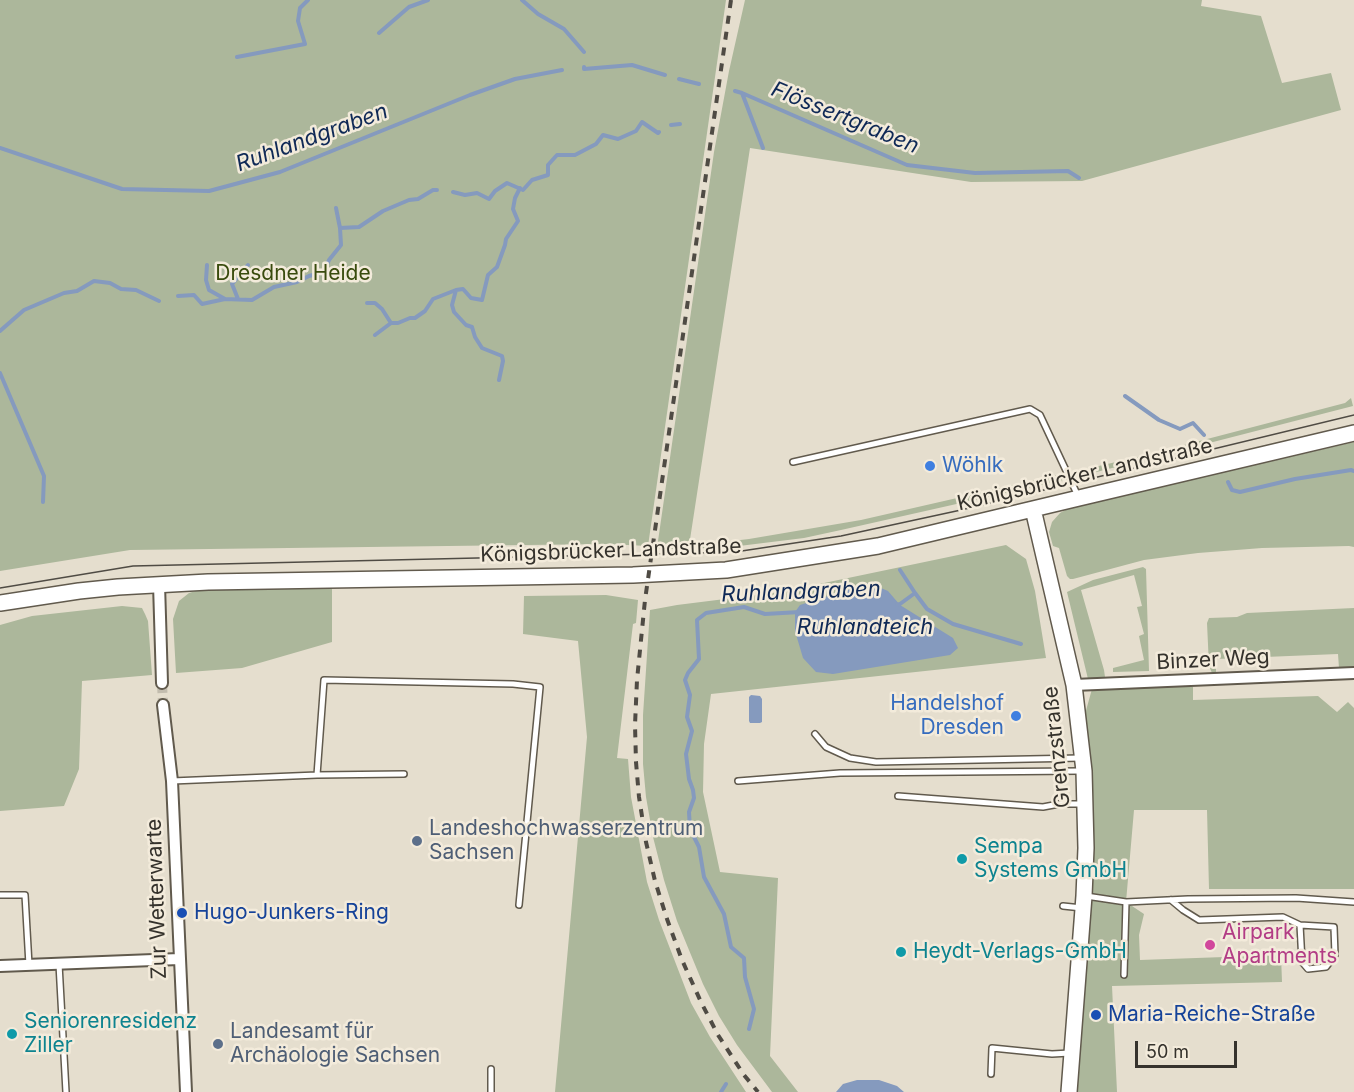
<!DOCTYPE html>
<meta charset="utf-8">
<style>
body{margin:0}
#map{position:relative;width:1354px;height:1092px;overflow:hidden;background:#e5dece;font-family:Inter,sans-serif}
canvas{display:block}
.scale{position:absolute;left:1135px;top:1041px;width:102px;height:27px;box-sizing:border-box;border:3px solid #35322c;border-top:0;padding-left:8px;font-size:18px;line-height:21px;white-space:nowrap;color:#35322c;-webkit-text-stroke:4px #f3ebdb;paint-order:stroke}
</style>
<div id="map">
<canvas width="1354" height="1092"></canvas>
<div class="scale">50 m</div>
</div>
<script>
const context = document.querySelector('canvas').getContext('2d');
context.lineJoin = 'round';
function paint(path, color) { context.fillStyle = color; context.fill(path, 'evenodd'); }
const toPath = rows => new Path2D(rows.map(r => 'M' + r).join(''));
function stroke(path, color, width, dash) { context.strokeStyle = color; context.lineWidth = width; context.lineCap = dash ? 'butt' : 'round'; context.setLineDash(dash || []); context.stroke(path); }
function drawText(font, color, halo, rows, align = 'center') {
  context.font = font + ' Inter,sans-serif'; context.lineWidth = 5; context.setLineDash([]); context.textBaseline = 'middle'; context.strokeStyle = halo; context.fillStyle = color; for (const [text, x, y, turn = 0] of rows) {
    context.save(); context.translate(x, y); context.rotate((+turn || 0) * Math.PI / 180); context.textAlign = isNaN(turn) ? turn : align; if (halo) context.strokeText(text, 0, 0); context.fillText(text, 0, 0); context.restore();
  }
}
const green = toPath([
 [0,0,726,0,648,546,606,544,130,550,0,571],
 [745,0,1202,0,1201,6,1261,16,1282,83,1331,73,1341,110,1082,181,971,182,750,148,689,546,749,539,861,520,1062,474,1063,480,841,530,804,538,731,547,689,549,662,549,657,548,714,152,729,71],
 [1351,398,1353,406,1081,476,1077,471,1142,456,1345,403],
 [1354,442,1354,547,1349,546,1262,548,1198,553,1144,560,1073,579,1070,579,1067,576,1059,548,1053,546,1049,532,1052,522,1060,513,1069,508],
 [1006,545,1026,559,1035,591,1046,658,711,694,704,744,703,792,720,872,778,878,770,1056,798,1092,772,1092,737,1045,719,1016,703,984,677,921,664,880,653,837,646,797,643,764,643,715,650,610,677,605,781,592],
 [1143,567,1146,569,1149,671,1113,672,1113,668,1144,660,1139,636,1144,634,1137,607,1142,606,1134,575,1081,590,1104,670,1105,677,1088,679,1067,592,1093,580],
 [332,586,332,642,242,668,176,673,173,619,179,601,189,593,205,588],
 [606,595,638,600,636,623,633,624,617,758,628,759,631,797,647,882,659,920,691,1003,710,1037,746,1092,555,1092,587,737,578,641,523,634,524,596],
 [122,606,142,608,145,614,148,621,152,675,82,681,79,769,64,806,0,811,0,625,32,616],
 [1354,608,1354,667,1339,668,1338,654,1216,659,1216,674,1212,673,1209,666,1207,623,1209,618,1237,617,1247,613],
 [1149,687,1193,687,1193,700,1318,696,1337,712,1348,702,1354,708,1354,889,1209,889,1207,810,1134,810,1126,902,1144,914,1139,935,1140,960,1281,955,1282,982,1112,986,1117,1092,1069,1092,1084,896,1080,732,1092,689]
]);
const water = toPath([
 [869,583,888,591,900,605,953,638,958,648,950,655,833,674,816,672,803,658,795,631,795,612,800,605],
 [751,695,760,696,762,699,762,722,760,723,750,723,749,721,749,697],
 [857,1080,879,1080,897,1086,904,1092,836,1092,843,1084]
]);
const stream = toPath([
 [522,0,538,14,564,29,584,52],
 [379,33,409,7,428,0],
 [237,57,305,44,298,21,300,8,308,0],
 [584,67,584,69,632,65,665,75],
 [679,79,699,84],
 [735,91,742,93,763,148],
 [742,93,907,165,975,173,1068,171,1079,178],
 [671,125,680,124],
 [0,148,122,189,209,191,280,172,470,95,515,79,562,70],
 [453,192,465,195,477,193,489,199,495,191,507,183,523,190,532,180,548,175,548,165,557,155,575,155,596,144,603,135,618,139,636,131,642,122,658,133,659,132],
 [336,208,340,228],
 [207,265,206,280,209,290,225,299],
 [456,290,452,305,454,312,466,325,472,327,475,337,482,348,502,356,503,361,499,380],
 [178,296,194,295,202,304,225,299,252,300,274,287,297,282,309,276,324,272,329,260,341,245,340,228,359,227,383,211,409,200,418,199,433,190,437,190],
 [238,299,232,284,248,265],
 [367,303,375,303,382,309,391,323],
 [0,331,24,310,64,293,77,291,94,281,110,283,121,289,136,290,159,301],
 [375,335,391,323,398,323,410,318,415,318,425,311,433,299,456,290,463,289,471,298,482,300,488,275,497,267,505,245,506,239,518,221,513,209,515,198,520,188],
 [0,373,44,476,43,502],
 [1125,396,1159,420,1180,429,1193,423,1204,435],
 [1228,482,1232,490,1240,492,1295,479,1351,470,1354,471],
 [915,593,927,609,953,624,1021,644],
 [897,605,900,604,915,593,900,570],
 [749,1029,754,1009,745,977,744,958,731,947,724,914,704,877,699,847,690,829,689,812,694,798,693,790,689,779,686,754,692,731,687,717,690,695,685,680,688,673,699,659,697,620,706,613,744,607,765,614,800,612],
 [721,1092,726,1084]
]);
const streetTunnel = toPath([
 [162,683,163,705]
]);
const lane = toPath([
 [793,462,1030,409,1040,415,1078,496],
 [815,734,826,747,850,758,876,762,1081,758],
 [317,775,404,774],
 [172,781,317,775,324,680,513,684,540,687,519,905],
 [738,781,840,773,1081,771],
 [898,796,1043,807,1059,804,1082,804],
 [0,895,25,895,29,965],
 [1086,896,1126,902,1188,899,1296,898,1354,902],
 [1171,900,1183,910,1199,920,1283,917,1300,925,1302,962,1308,969,1326,967,1335,955,1334,927,1300,925],
 [1063,906,1082,908],
 [59,964,66,1092],
 [1124,975,1126,902],
 [491,1069,491,1092],
 [991,1074,992,1048,1052,1054,1070,1053]
]);
const street = toPath([
 [159,584,162,683],
 [1074,685,1354,673],
 [163,705,172,781,186,1092],
 [0,966,179,959]
]);
const secondary = toPath([
 [1033,509,1074,685,1084,771,1086,848,1084,896,1069,1092],
 [0,603,79,591,118,587,208,582,633,575,726,570,878,546,1079,498,1354,433]
]);
const tram = toPath([
 [0,588,133,566,735,552,841,536,961,510,1354,415]
]);
const rail = toPath([
 [731,0,645,600,637,680,635,725,636,762,639,797,646,842,655,881,667,919,682,960,701,1002,718,1035,744,1075,758,1092]
]);
const markers = [
 [930,466,6,"#3f7fe0"],
 [1016,716,6,"#3f7fe0"],
 [417,841,6,"#5c6f8a"],
 [962,859,6,"#0f9aa8"],
 [182,913,6,"#1a4fb4"],
 [1210,945,6,"#d1479c"],
 [901,952,6,"#0f9aa8"],
 [1096,1015,6,"#1a4fb4"],
 [12,1034,6,"#0f9aa8"],
 [218,1044,6,"#5c6f8a"]
];
const parkNames = [
 ["Dresdner Heide",293,274]
];
const shopNames = [
 ["Wöhlk",942,466],
 ["Handelshof",1004,704,"right"],
 ["Dresden",1004,728,"right"]
];
const streetNames = [
 ["Königsbrücker Landstraße",1085,475,-13],
 ["Königsbrücker Landstraße",611,551,-2],
 ["Binzer Weg",1213,660,-3],
 ["Grenzstraße",1057,747,-96],
 ["Zur Wetterwarte",157,899,-92]
];
const serviceNames = [
 ["Landeshochwasserzentrum",429,829],
 ["Sachsen",429,853],
 ["Landesamt für",230,1032],
 ["Archäologie Sachsen",230,1056]
];
const cultureNames = [
 ["Sempa",974,847],
 ["Systems GmbH",974,871],
 ["Heydt-Verlags-GmbH",913,952],
 ["Seniorenresidenz",24,1022],
 ["Ziller",24,1046]
];
const transitNames = [
 ["Hugo-Junkers-Ring",194,913],
 ["Maria-Reiche-Straße",1108,1015]
];
const hotelNames = [
 ["Airpark",1222,933],
 ["Apartments",1222,957]
];
const waterNames = [
 ["Flössertgraben",845,118,22],
 ["Ruhlandgraben",312,138,-20],
 ["Ruhlandgraben",801,592,-2],
 ["Ruhlandteich",865,627]
];
paint(green, '#acb79b');
paint(water, '#859abe');
stroke(stream, '#859abe', 4);
stroke(streetTunnel, '#c2bcae', 10, [10, 5]);
stroke(lane, '#615a4d', 8);
stroke(street, '#615a4d', 14);
stroke(secondary, '#615a4d', 18);
stroke(lane, '#fff', 5);
stroke(street, '#fff', 10);
stroke(secondary, '#fff', 15);
stroke(tram, '#4f4b44', 1.5);
stroke(rail, '#4f4b44', 4, [8, 8]);
for (const [x, y, r, color] of markers) { const dot = new Path2D(); dot.arc(x, y, r, 0, 2 * Math.PI); context.fillStyle = color; context.fill(dot); stroke(dot, '#f3ebdb', 2); }
drawText('21px', '#394b0d', '#f3ebdb', parkNames);
drawText('21px', '#366cbe', '#f3ebdb', shopNames, 'left');
drawText('21px', '#35322c', '#f3ebdb', streetNames);
drawText('21px', '#4e5e75', '#f3ebdb', serviceNames, 'left');
drawText('21px', '#0d838f', '#f3ebdb', cultureNames, 'left');
drawText('21px', '#164399', '#f3ebdb', transitNames, 'left');
drawText('21px', '#b23c85', '#f3ebdb', hotelNames, 'left');
drawText('italic 22px', '#0f2956', '#f3ebdb', waterNames);
</script>
